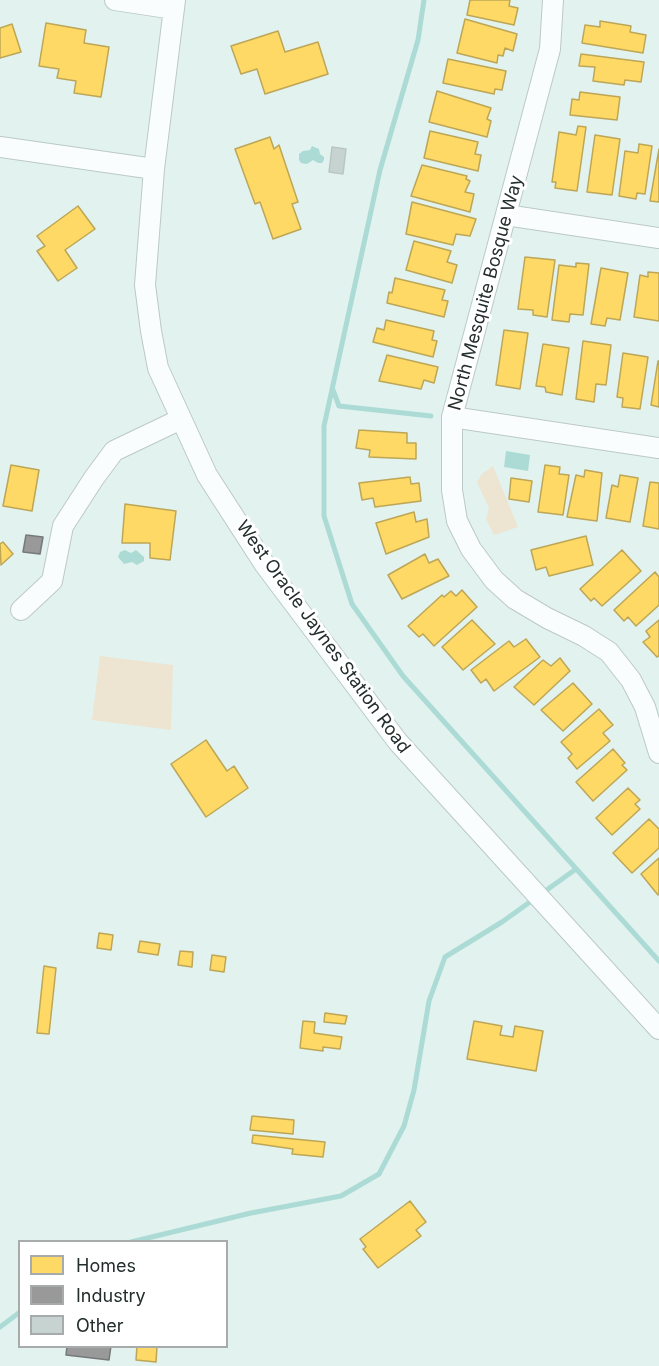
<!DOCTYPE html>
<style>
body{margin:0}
#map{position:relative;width:659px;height:1366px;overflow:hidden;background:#e1f2ef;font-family:Inter,sans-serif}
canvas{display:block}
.legend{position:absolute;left:18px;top:1240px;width:210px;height:108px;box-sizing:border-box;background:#fff;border:2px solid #a7abab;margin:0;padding:8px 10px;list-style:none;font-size:18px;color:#232e2d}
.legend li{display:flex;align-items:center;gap:12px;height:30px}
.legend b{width:30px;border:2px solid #a7abab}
</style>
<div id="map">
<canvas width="659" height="1366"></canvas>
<ul class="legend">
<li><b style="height:16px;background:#ffd966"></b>Homes</li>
<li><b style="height:16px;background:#999"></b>Industry</li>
<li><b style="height:16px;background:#c6d3d1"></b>Other</li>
</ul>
</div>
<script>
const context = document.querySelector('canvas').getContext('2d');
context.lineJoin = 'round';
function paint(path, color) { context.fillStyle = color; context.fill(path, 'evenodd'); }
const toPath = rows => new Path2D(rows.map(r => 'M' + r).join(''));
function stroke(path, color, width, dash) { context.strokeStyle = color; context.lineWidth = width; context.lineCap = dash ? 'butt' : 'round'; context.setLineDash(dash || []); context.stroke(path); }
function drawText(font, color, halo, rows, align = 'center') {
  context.font = font + ' Inter,sans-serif'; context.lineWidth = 6; context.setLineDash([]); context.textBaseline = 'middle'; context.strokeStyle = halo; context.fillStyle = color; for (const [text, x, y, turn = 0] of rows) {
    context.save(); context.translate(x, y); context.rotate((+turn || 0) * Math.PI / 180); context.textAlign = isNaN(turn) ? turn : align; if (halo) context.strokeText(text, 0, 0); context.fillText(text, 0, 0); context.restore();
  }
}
const green = toPath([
 [493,466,518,527,494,535,486,519,489,508,477,482,482,474],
 [100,656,173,665,171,730,92,720]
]);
const water = toPath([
 [312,146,319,149,320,154,324,157,324,160,322,163,318,163,313,160,307,164,301,163,299,160,299,154,303,151,310,150],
 [506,451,530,455,528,471,504,467],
 [125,550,131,553,136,550,144,557,144,561,137,565,132,562,124,564,118,557,120,552]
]);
const homes = toPath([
 [470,0,510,0,509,6,518,8,514,25,467,15,470,0],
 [465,19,517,34,513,51,505,48,503,56,498,55,497,63,457,53,465,19],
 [600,21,631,26,630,32,646,35,643,53,582,43,585,25,600,27,600,21],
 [46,23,86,30,84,43,109,47,101,97,74,93,76,81,57,78,59,69,39,66,46,23],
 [12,24,21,52,0,58,0,28,12,24],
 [278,31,285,52,318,42,328,74,265,94,257,69,241,74,231,46,278,31],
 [581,54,644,62,641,82,625,80,624,85,593,81,595,67,579,66,581,54],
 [448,59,506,71,502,90,495,89,494,94,443,83,448,59],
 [437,91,491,108,487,119,491,121,487,137,429,122,437,91],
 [580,92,620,97,617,120,570,115,572,99,579,100,580,92],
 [578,126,586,127,577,191,555,188,556,182,552,182,559,132,576,135,578,126],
 [430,131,478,142,475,154,481,155,478,171,424,158,430,131],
 [595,135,620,139,612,195,587,192,595,135],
 [270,137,274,149,279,145,298,202,292,204,301,229,273,239,260,202,255,204,235,149,270,137],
 [639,144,652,146,645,194,637,193,636,199,619,196,625,151,638,153,639,144],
 [659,149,659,202,650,201,659,149],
 [422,165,467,176,466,179,470,181,465,192,474,194,470,212,411,196,422,165],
 [412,202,476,219,470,236,456,234,453,245,406,234,412,202],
 [78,206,95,229,65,250,77,268,58,281,37,251,45,246,37,236,78,206],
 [414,241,451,251,447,262,457,265,452,283,406,270,414,241],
 [525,257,555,260,547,317,533,315,533,310,518,309,525,257],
 [576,263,589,264,583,315,570,314,569,322,552,320,559,265,576,267,576,263],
 [601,268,628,273,620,320,607,318,605,326,591,324,601,268],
 [648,272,659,273,659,321,634,317,640,275,648,277,648,272],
 [395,278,445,290,442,300,448,301,444,317,387,303,389,292,392,293,395,278],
 [386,320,434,331,432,340,437,341,433,357,373,342,377,328,384,330,386,320],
 [504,330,528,333,520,389,496,385,504,330],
 [583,341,611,345,606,385,596,384,594,402,576,399,583,341],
 [543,344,569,348,562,395,546,392,545,387,536,386,543,344],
 [623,353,648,357,640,409,622,407,623,398,617,397,623,353],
 [387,355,438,367,434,383,424,380,421,389,379,381,387,355],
 [658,361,659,361,659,407,651,405,658,361],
 [359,430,407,433,407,443,416,443,416,459,369,457,370,450,356,448,359,430],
 [11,465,39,470,32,511,3,506,11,465],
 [545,465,560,467,559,474,569,475,563,515,538,512,545,465],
 [585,470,602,473,597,521,567,517,576,475,584,477,585,470],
 [620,475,638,478,630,522,606,518,612,485,618,487,620,475],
 [410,477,411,484,419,483,421,501,375,507,373,498,362,500,359,483,410,477],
 [511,478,532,481,529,502,509,499,511,478],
 [650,482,659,483,659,529,643,526,650,482],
 [125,504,176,511,170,560,150,558,150,543,122,543,125,504],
 [414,512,416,522,427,519,429,537,386,554,376,523,414,512],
 [586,536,593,565,549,576,546,567,536,570,531,550,586,536],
 [3,542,13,554,1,565,0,544,3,542],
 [622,550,641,571,602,606,594,598,591,601,580,589,622,550],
 [425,554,429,563,438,559,449,576,402,599,388,575,425,554],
 [655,572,659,577,659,605,636,626,628,617,624,621,614,610,655,572],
 [462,590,477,607,434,646,423,634,419,637,408,626,442,595,444,597,451,591,456,596,462,590],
 [472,620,495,644,463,670,442,647,472,620],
 [659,620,659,656,657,657,643,642,650,637,646,631,659,620],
 [526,639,540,657,494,691,486,679,481,683,471,670,509,641,514,647,526,639],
 [560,658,570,671,534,705,514,687,543,660,551,666,560,658],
 [573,683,592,704,563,731,541,710,573,683],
 [599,709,613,725,603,733,610,741,577,769,568,758,572,754,561,742,599,709],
 [206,740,227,771,234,766,248,788,206,817,171,764,206,740],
 [613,749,625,763,622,765,627,770,593,801,576,782,613,749],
 [628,788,640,800,635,804,640,809,612,835,596,818,628,788],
 [649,819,659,829,659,848,632,873,613,853,649,819],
 [659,858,659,894,658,895,641,874,659,858],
 [99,933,113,935,111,950,97,948,99,933],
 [140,941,160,944,158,955,138,952,140,941],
 [180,951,193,952,192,967,178,965,180,951],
 [212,955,226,957,224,972,210,970,212,955],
 [44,966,56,968,49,1034,37,1033,44,966],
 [325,1013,347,1016,345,1024,324,1022,325,1013],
 [303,1021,315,1022,314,1033,342,1037,340,1049,323,1047,323,1051,300,1048,303,1021],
 [474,1021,502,1026,500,1035,513,1037,515,1026,543,1031,536,1071,467,1059,474,1021],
 [252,1116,294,1120,293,1134,250,1130,252,1116],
 [253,1135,325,1142,323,1157,292,1154,293,1149,252,1143,253,1135],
 [410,1201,426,1222,416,1230,421,1236,378,1268,363,1249,366,1247,360,1239,410,1201],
 [137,1346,157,1346,156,1362,136,1360,137,1346]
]);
const industry = toPath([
 [26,535,43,537,40,554,23,552,26,535],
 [67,1346,111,1346,109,1360,66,1355,67,1346]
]);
const stream = toPath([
 [424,0,418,40,380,170,324,426,324,516,352,604,403,676,659,961],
 [333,390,339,406,431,416],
 [131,1242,251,1213,341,1196,379,1174,404,1126,414,1090,429,1001,445,957,502,922,576,869],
 [0,1327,20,1312]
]);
const building = toPath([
 [332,147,346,149,343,174,329,172,332,147]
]);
const minor = toPath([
 [115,0,174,9],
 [175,0,154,169,145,285,151,331,158,368,207,475,265,565,398,742,659,1029],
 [553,0,550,49,452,417,452,490,457,521,471,549,494,580,515,599,547,618,584,636,609,652,631,680,645,707,659,753],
 [0,147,154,169],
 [506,215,659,238],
 [452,417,659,448],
 [21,610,52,581,63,526,94,478,114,451,181,419]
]);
const streetNames = [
 ["North Mesquite Bosque Way",486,293,-75],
 ["West Oracle Jaynes Station Road",323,637,54]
];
paint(green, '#eee4d2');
paint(water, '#acdbd5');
paint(homes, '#ffd966');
stroke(homes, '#bda655', 1.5);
paint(industry, '#999');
stroke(industry, '#767979', 1.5);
stroke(stream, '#acdbd5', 5);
paint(building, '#c6d3d1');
stroke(building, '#b9c6c4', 1.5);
stroke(minor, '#bcc9c7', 22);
stroke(minor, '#fafdfd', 20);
drawText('18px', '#232e2d', '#fff', streetNames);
</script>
